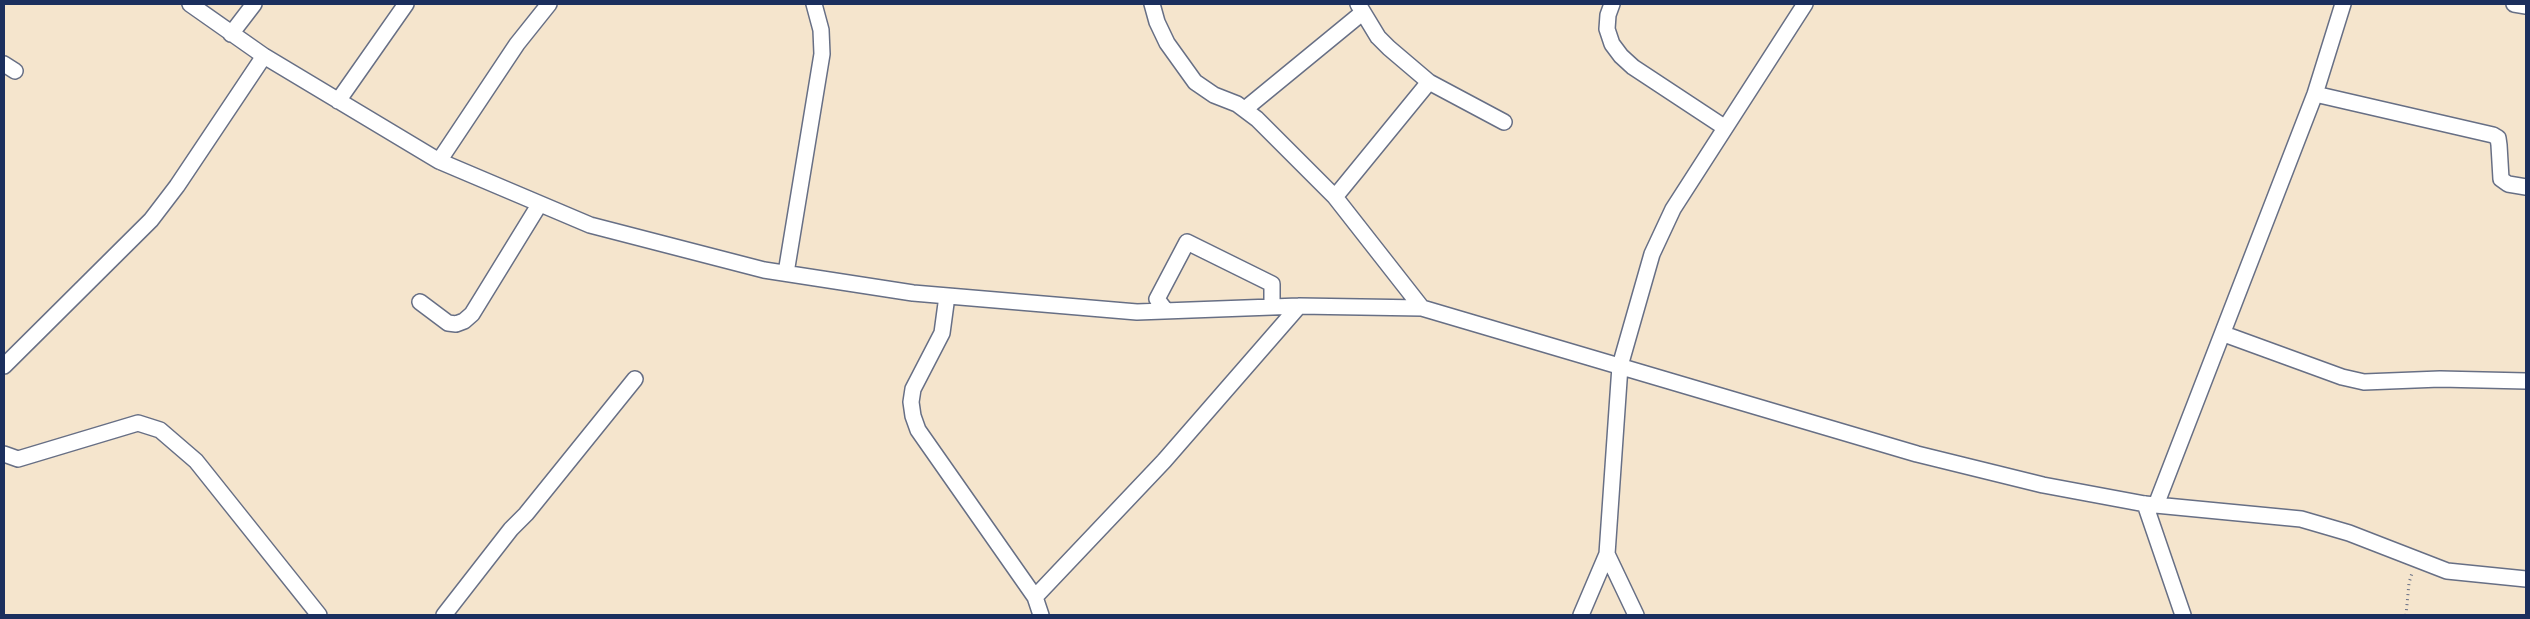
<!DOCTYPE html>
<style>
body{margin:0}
#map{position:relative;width:2530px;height:619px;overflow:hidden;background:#f5e5cd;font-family:Mynerve,sans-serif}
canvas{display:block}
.frame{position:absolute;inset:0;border:5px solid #1b2f5e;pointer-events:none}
</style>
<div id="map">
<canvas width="2530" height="619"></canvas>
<div class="frame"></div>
</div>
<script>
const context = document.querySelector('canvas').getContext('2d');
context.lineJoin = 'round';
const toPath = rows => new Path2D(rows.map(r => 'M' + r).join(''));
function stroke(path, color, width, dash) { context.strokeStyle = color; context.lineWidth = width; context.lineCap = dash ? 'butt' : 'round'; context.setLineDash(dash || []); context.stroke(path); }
const path = toPath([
 [2406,615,2409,583,2412,573]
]);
const street = toPath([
 [190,4,264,56,439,161,590,225,764,270,913,293,1137,312,1299,306,1422,308,1917,454,2043,485,2145,504,2301,519,2349,533,2447,571,2526,579],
 [1152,4,1157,22,1167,43,1195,82,1214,95,1237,104,1257,119,1335,197,1422,308],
 [1358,4,1378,37,1389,48,1429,82,1504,122],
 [1612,4,1608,15,1607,29,1612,44,1621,56,1633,67,1724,127],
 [2514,4,2526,6],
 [231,34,254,4],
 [4,64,15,71],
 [2315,94,2493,135,2498,138,2499,145,2501,179,2508,184,2526,187],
 [338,101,406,4],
 [1245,109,1362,13],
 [439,161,517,44,549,4],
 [1335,197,1429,82],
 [786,273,822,54,821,30,814,4],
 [947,296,942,333,913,389,911,402,913,416,918,430,1035,597,1041,615],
 [420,302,448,323,456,324,464,321,472,314,539,205],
 [1166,311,1157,299,1187,242,1272,284,1272,307],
 [2224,334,2342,377,2364,382,2440,379,2526,381],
 [4,366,151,220,177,186,264,56],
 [4,454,18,459,138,423,160,430,196,461,319,615],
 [2145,504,2183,615],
 [2156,505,2315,94,2343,4],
 [1607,554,1636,615],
 [1035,597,1164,461,1299,306],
 [444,615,511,529,526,514,635,379],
 [1581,615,1607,554,1620,366,1652,254,1673,209,1805,4]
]);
stroke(street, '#676f85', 18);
stroke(path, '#676f85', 3, [1, 4]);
stroke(street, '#fff', 15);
</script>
